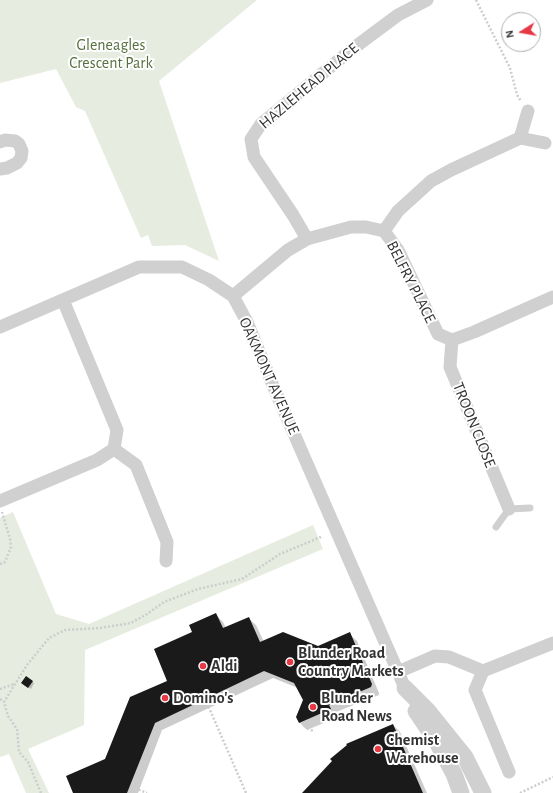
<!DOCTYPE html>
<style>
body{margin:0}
#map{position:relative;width:553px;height:793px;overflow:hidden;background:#fff;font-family:"Alegreya Sans",sans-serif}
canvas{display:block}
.north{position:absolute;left:501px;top:12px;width:40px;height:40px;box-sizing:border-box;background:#fff;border:1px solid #adadad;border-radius:50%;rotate:259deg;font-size:11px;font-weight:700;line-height:16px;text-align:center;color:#333}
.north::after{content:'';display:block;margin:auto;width:14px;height:18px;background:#e63946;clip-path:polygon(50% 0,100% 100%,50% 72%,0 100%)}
</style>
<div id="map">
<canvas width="553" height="793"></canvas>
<div class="north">N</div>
</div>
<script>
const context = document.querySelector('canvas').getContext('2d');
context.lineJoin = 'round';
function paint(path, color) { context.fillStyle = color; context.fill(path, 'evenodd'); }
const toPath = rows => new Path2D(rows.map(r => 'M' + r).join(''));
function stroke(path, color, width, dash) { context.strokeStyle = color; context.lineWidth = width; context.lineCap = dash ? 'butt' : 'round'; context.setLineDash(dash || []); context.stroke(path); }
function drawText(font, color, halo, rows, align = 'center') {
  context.font = font + ' "Alegreya Sans",sans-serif'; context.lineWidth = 4; context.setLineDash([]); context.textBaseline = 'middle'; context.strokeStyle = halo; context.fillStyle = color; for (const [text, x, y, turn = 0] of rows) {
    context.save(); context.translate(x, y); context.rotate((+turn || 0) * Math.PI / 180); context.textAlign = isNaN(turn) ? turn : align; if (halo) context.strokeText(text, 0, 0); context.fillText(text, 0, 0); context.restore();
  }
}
const green = toPath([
 [0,0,257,0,159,81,219,261,185,245,152,246,148,235,141,238,85,111,76,107,56,69,0,83],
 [13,512,56,614,89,624,313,525,323,549,85,650,84,725,28,749,49,793,26,793,9,754,0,757,0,518]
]);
const shadow = toPath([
 [215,614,223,622,226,628,248,618,256,625,264,642,318,647,349,634,357,641,379,693,379,695,336,712,338,717,307,730,299,722,304,700,298,688,273,678,162,730,138,793,74,793,106,760,168,682,194,632],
 [32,681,34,683,31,689,24,685],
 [393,725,400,732,427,793,303,793]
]);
const building = toPath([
 [216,613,223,628,249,617,260,642,283,632,318,646,350,632,372,684,371,687,329,705,331,709,299,723,296,717,303,700,294,683,264,671,155,723,127,793,73,793,66,776,105,759,130,697,167,681,154,649,192,632,189,625],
 [26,676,33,681,28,688,21,683],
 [393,724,423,793,302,793,332,761,330,759,347,745,346,744]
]);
const path = toPath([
 [476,0,510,68,517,95,521,101],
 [0,564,5,562,11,547,10,539,2,512],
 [0,689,14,684],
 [0,699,4,702],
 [207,703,246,793],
 [304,726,313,731],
 [135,788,147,793],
 [41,793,28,762,19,752,17,729,8,716,4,702,27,665,49,638,65,630,100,628,131,623,147,614,164,602,198,589,242,579,280,554,321,537],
 [520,793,553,777]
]);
const service = toPath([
 [496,527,509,509,530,508]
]);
const minor = toPath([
 [520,138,545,143],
 [0,142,5,140,15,141,19,144,22,151,21,158,17,163,7,168,0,169],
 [384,231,398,211,431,181,451,170,520,138,528,111],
 [307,239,293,215,254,157,251,139,261,124,351,50,398,15,427,0],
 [233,296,288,250,307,239,351,227,366,227,384,231,398,250,438,334,452,340,474,332,553,297],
 [0,327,139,267,182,267,209,280,233,296,247,322,274,388,405,688],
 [452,340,450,367,509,509],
 [114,449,136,465,167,542,166,561],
 [0,501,97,460,114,449,117,430,63,300],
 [398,672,435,656,449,657,483,671],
 [509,772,475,690,483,671,553,643]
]);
const tertiary = toPath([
 [405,688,428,711,465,757,483,793],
 [416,711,437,742,454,774,461,793]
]);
const markers = [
 [290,662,4,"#e63946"],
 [203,666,4,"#e63946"],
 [165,698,4,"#e63946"],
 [313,707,4,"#e63946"],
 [378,749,4,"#e63946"]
];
const parkNames = [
 ["Gleneagles",111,45],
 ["Crescent Park",111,63]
];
const streetNames = [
 ["HAZLEHEAD PLACE",309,86,-40],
 ["BELFRY PLACE",411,282,63],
 ["OAKMONT AVENUE",269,376,66],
 ["TROON CLOSE",474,425,68]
];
const poiNames = [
 ["Blunder Road",298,653],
 ["Country Markets",298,671],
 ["Aldi",211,666],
 ["Domino's",173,698],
 ["Blunder",321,698],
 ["Road News",321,716],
 ["Chemist",386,740],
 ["Warehouse",386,758]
];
paint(green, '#e6ecdf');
paint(shadow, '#0003');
paint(building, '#1a1a1a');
stroke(path, '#cdcdcd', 2.5, [2, 2]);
stroke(service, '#d0d0d0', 7);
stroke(minor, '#d0d0d0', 13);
stroke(tertiary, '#d0d0d0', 17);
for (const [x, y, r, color] of markers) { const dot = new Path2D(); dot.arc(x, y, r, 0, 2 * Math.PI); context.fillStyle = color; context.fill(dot); stroke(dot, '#fff', 1.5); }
drawText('16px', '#56703f', '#fff', parkNames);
drawText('16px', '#333', '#fff', streetNames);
drawText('bold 16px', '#333', '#fff', poiNames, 'left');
</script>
